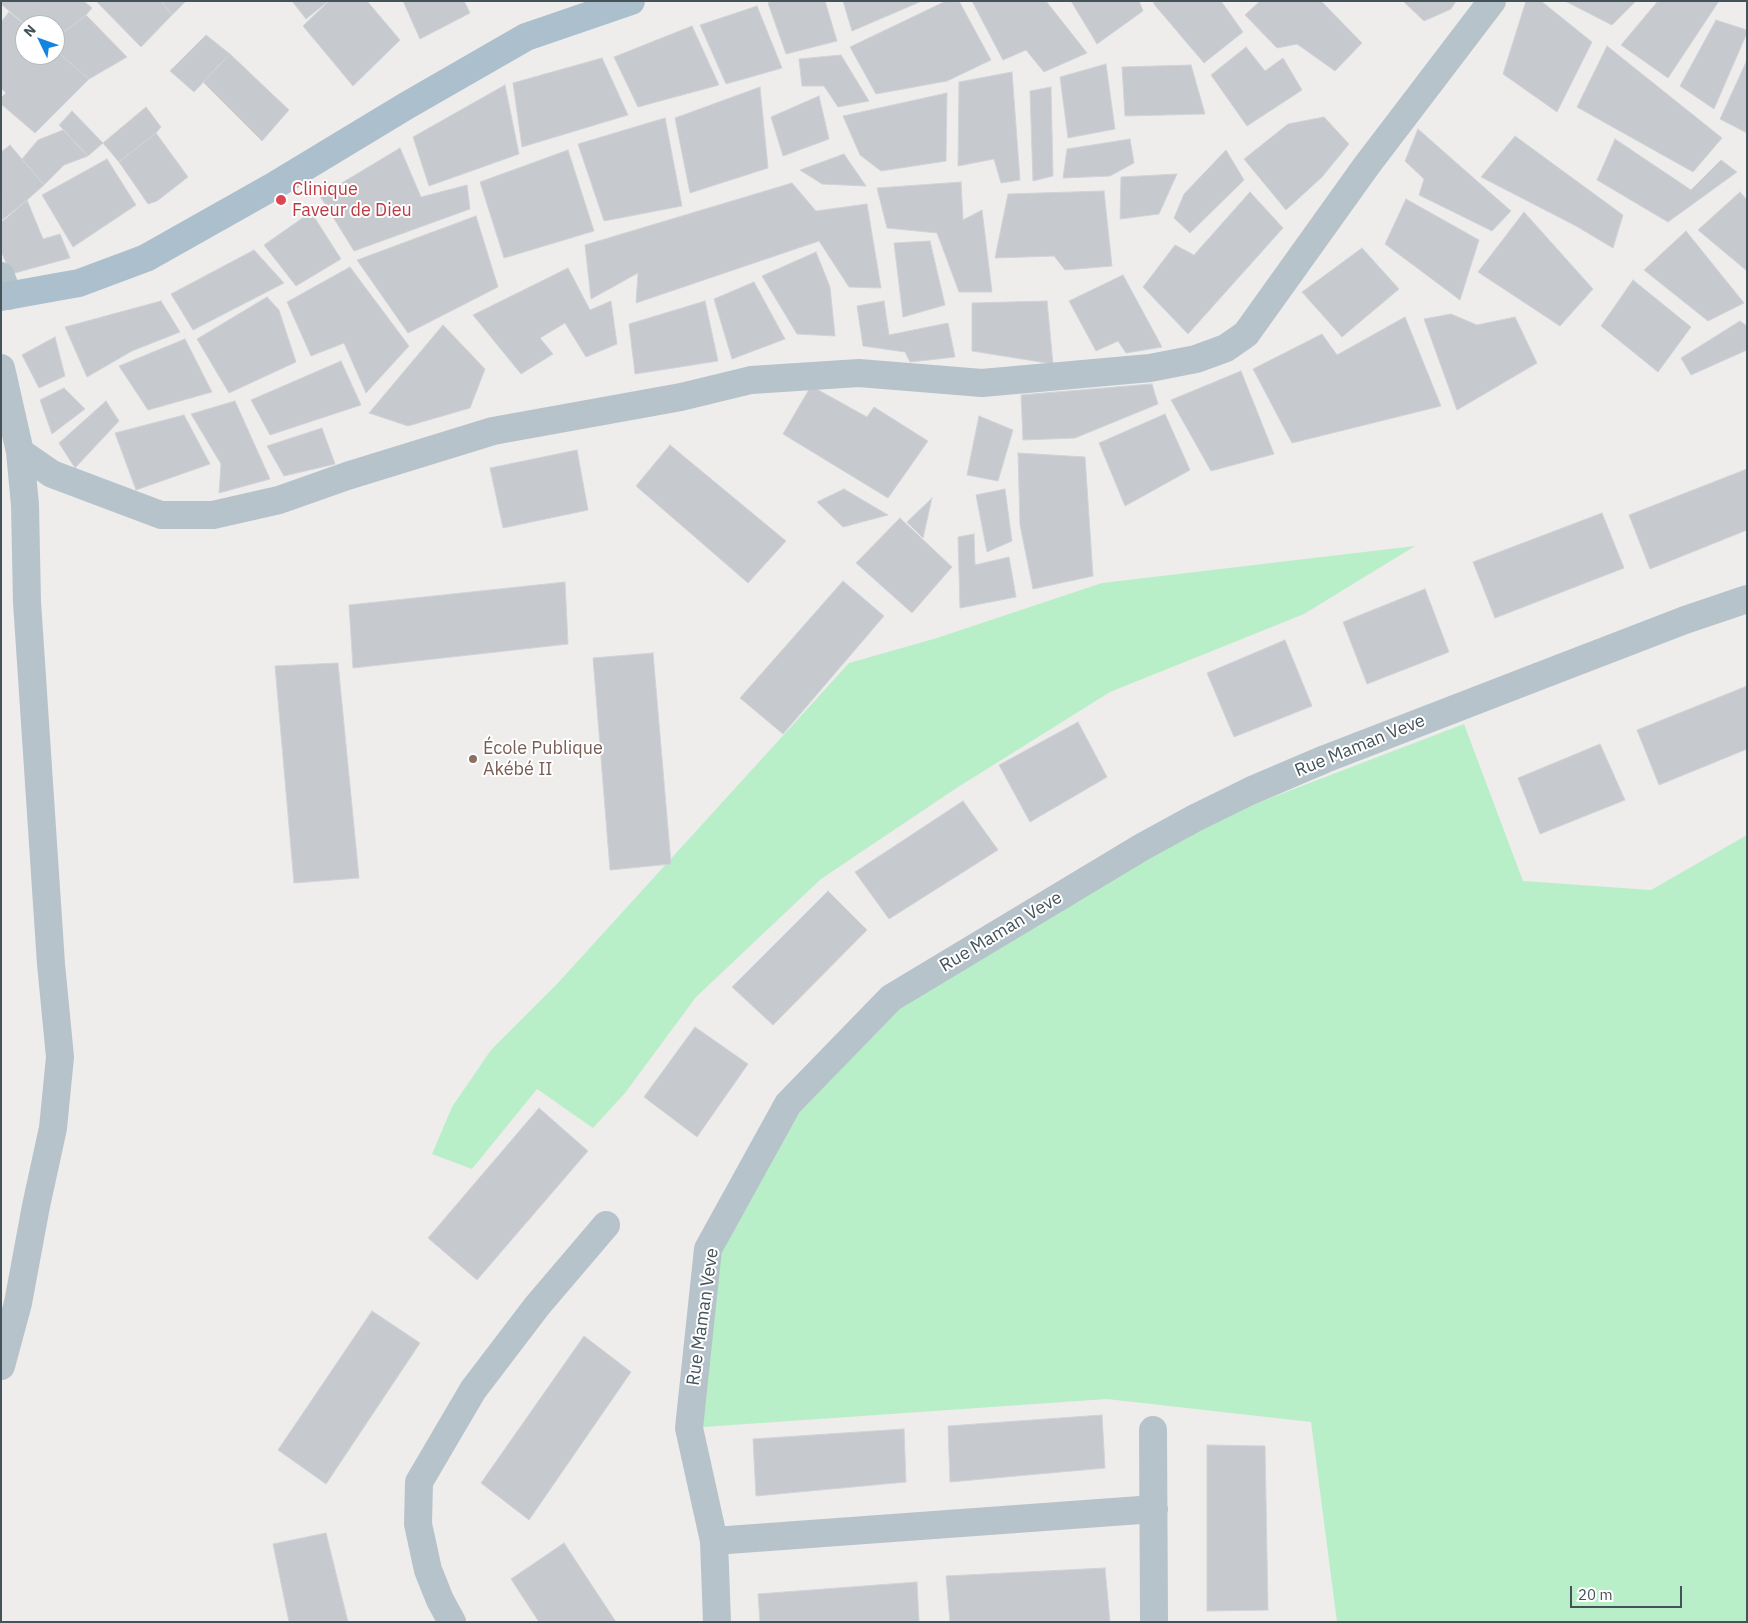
<!DOCTYPE html>
<meta charset="utf-8">
<style>
body{margin:0}
#map{position:relative;width:1748px;height:1623px;overflow:hidden;background:#efecec;font-family:"IBM Plex Sans",sans-serif}
canvas{display:block}
.frame{position:absolute;inset:0;border:2px solid #44525a;pointer-events:none}
.north{position:absolute;left:15px;top:15px;width:50px;height:50px;box-sizing:border-box;background:#fff;border:1px solid #b4babd;border-radius:50%;rotate:312deg;font-size:14px;font-weight:700;line-height:20px;text-align:center;color:#44525a}
.north::after{content:'';display:block;margin:auto;width:18px;height:22px;background:#1583e0;clip-path:polygon(50% 0,100% 100%,50% 72%,0 100%)}
.scale{position:absolute;left:1570px;top:1586px;width:112px;height:22px;box-sizing:border-box;border:2px solid #44525a;border-top:0;padding-left:6px;font-size:15px;line-height:18px;white-space:nowrap;color:#44525a;-webkit-text-stroke:4px #fff;paint-order:stroke}
</style>
<div id="map">
<canvas width="1748" height="1623"></canvas>
<div class="frame"></div>
<div class="north">N</div>
<div class="scale">20 m</div>
</div>
<script>
const context = document.querySelector('canvas').getContext('2d');
context.lineJoin = 'round';
function paint(path, color) { context.fillStyle = color; context.fill(path, 'evenodd'); }
const toPath = rows => new Path2D(rows.map(r => 'M' + r).join(''));
function stroke(path, color, width, dash) { context.strokeStyle = color; context.lineWidth = width; context.lineCap = dash ? 'butt' : 'round'; context.setLineDash(dash || []); context.stroke(path); }
function drawText(font, color, halo, rows, align = 'center') {
  context.font = font + ' "IBM Plex Sans",sans-serif'; context.lineWidth = 4; context.setLineDash([]); context.textBaseline = 'middle'; context.strokeStyle = halo; context.fillStyle = color; for (const [text, x, y, turn = 0] of rows) {
    context.save(); context.translate(x, y); context.rotate((+turn || 0) * Math.PI / 180); context.textAlign = isNaN(turn) ? turn : align; if (halo) context.strokeText(text, 0, 0); context.fillText(text, 0, 0); context.restore();
  }
}
const green = toPath([
 [1415,546,1304,614,1110,692,955,789,821,879,696,997,625,1093,593,1128,537,1089,472,1169,432,1154,452,1107,491,1050,557,984,849,663,937,638,1102,583],
 [1464,724,1523,881,1651,890,1747,835,1747,1622,1337,1622,1311,1422,1107,1399,689,1428,708,1249,788,1104,891,998,1142,847]
]);
const building = toPath([
 [3,1,84,1,92,8,86,15,55,39,55,25,26,25,1,4,3,1],
 [96,1,161,1,172,15,141,47,96,1],
 [161,1,186,1,172,15,161,1],
 [292,1,326,1,327,2,306,19,292,1],
 [329,1,367,1,400,40,353,86,303,26,329,1],
 [403,1,464,1,470,13,420,39,403,1],
 [773,1,825,1,837,41,786,54,768,3,773,1],
 [843,1,922,1,852,31,843,1],
 [946,1,959,1,991,60,947,81,876,94,850,47,946,1],
 [972,1,1046,1,1087,53,1044,72,1026,50,1003,60,972,1],
 [1071,1,1139,1,1143,11,1097,44,1071,1],
 [1156,1,1221,1,1243,32,1204,63,1153,3,1156,1],
 [1260,1,1321,1,1362,43,1335,71,1297,44,1277,48,1245,15,1260,1],
 [1403,1,1456,1,1451,9,1424,21,1403,1],
 [1526,1,1541,1,1592,42,1557,112,1503,74,1526,1],
 [1565,1,1636,1,1612,25,1565,1],
 [1658,1,1719,1,1668,78,1621,45,1658,1],
 [757,6,782,68,726,84,700,25,757,6],
 [9,12,25,25,25,55,55,55,55,50,89,79,35,133,1,104,1,98,6,93,1,88,1,22,9,12],
 [86,15,127,57,89,79,55,50,55,39,86,15],
 [1716,20,1747,30,1747,33,1714,109,1680,86,1716,20],
 [692,26,719,85,638,107,614,57,692,26],
 [206,35,230,54,194,92,170,71,206,35],
 [1607,46,1722,138,1693,172,1577,107,1607,46],
 [1246,47,1265,71,1283,58,1302,90,1247,126,1211,75,1246,47],
 [230,54,289,110,262,141,203,82,230,54],
 [841,55,869,101,838,107,824,86,802,86,799,59,841,55],
 [602,58,628,115,522,147,513,83,602,58],
 [1747,60,1747,133,1720,119,1747,60],
 [1106,64,1115,129,1068,138,1060,77,1106,64],
 [1191,65,1205,114,1125,116,1122,67,1191,65],
 [1012,72,1020,180,1001,183,994,159,958,166,959,82,1012,72],
 [505,85,519,154,429,186,413,137,505,85],
 [760,87,768,168,690,193,675,118,760,87],
 [1051,87,1053,176,1033,181,1030,91,1051,87],
 [947,93,946,161,881,171,860,155,843,116,947,93],
 [819,96,829,139,783,156,771,117,819,96],
 [146,107,161,127,156,133,119,162,103,143,146,107],
 [72,111,103,143,88,156,59,125,72,111],
 [1324,117,1349,144,1322,177,1286,210,1244,159,1288,124,1324,117],
 [665,118,682,206,604,221,578,144,665,118],
 [1418,129,1511,211,1492,231,1419,195,1424,179,1405,161,1418,129],
 [63,130,88,156,64,165,44,185,22,159,38,140,63,130],
 [156,133,188,177,157,201,148,204,119,162,156,133],
 [1515,136,1623,215,1613,248,1576,226,1481,177,1515,136],
 [1130,139,1134,163,1110,176,1063,178,1067,149,1130,139],
 [1615,139,1691,190,1721,160,1737,172,1668,222,1597,180,1615,139],
 [10,145,44,185,2,222,1,152,10,145],
 [400,148,421,197,467,185,470,209,354,251,320,196,400,148],
 [568,150,594,231,504,258,480,182,568,150],
 [1226,150,1244,180,1190,233,1174,218,1184,194,1226,150],
 [844,154,866,186,822,184,800,170,844,154],
 [107,159,136,205,73,247,42,195,107,159],
 [1177,174,1159,214,1120,219,1121,177,1177,174],
 [961,182,963,220,982,210,992,292,959,292,937,233,887,228,877,188,961,182],
 [792,183,816,211,867,204,881,288,849,287,819,241,636,303,638,273,591,299,585,245,792,183],
 [1104,191,1112,266,1065,270,1054,256,995,258,1008,194,1104,191],
 [1250,192,1283,228,1188,334,1143,287,1175,245,1194,255,1250,192],
 [1740,192,1747,200,1747,271,1698,230,1740,192],
 [1406,199,1479,240,1460,300,1385,244,1406,199],
 [27,200,43,239,60,234,70,258,11,274,1,251,1,221,27,200],
 [311,212,341,259,296,286,264,245,311,212],
 [1524,212,1593,289,1560,326,1478,272,1524,212],
 [476,216,498,287,408,333,357,260,476,216],
 [1686,231,1744,303,1708,321,1644,270,1686,231],
 [930,241,945,305,903,317,894,243,930,241],
 [1362,248,1399,289,1342,337,1302,292,1362,248],
 [254,250,284,283,193,330,171,294,254,250],
 [816,252,830,287,835,336,797,334,762,276,816,252],
 [350,267,409,346,366,393,344,343,311,356,287,302,350,267],
 [568,268,590,310,611,301,617,344,586,357,565,323,540,338,553,354,521,374,473,315,568,268],
 [1123,275,1162,347,1126,353,1118,341,1096,351,1069,301,1123,275],
 [1633,280,1691,327,1658,372,1601,326,1633,280],
 [754,282,785,339,732,359,714,299,754,282],
 [267,297,279,310,296,362,229,393,197,339,267,297],
 [161,301,180,332,132,351,87,377,65,327,161,301],
 [705,301,718,361,635,374,629,324,705,301],
 [884,301,889,335,948,323,955,357,910,362,905,352,863,346,857,306,884,301],
 [1047,301,1053,364,972,351,972,303,1047,301],
 [1451,314,1477,325,1515,317,1537,363,1457,410,1424,319,1451,314],
 [1405,317,1441,406,1292,443,1253,369,1322,334,1337,355,1405,317],
 [1740,321,1747,326,1747,350,1691,375,1681,358,1740,321],
 [443,325,485,369,470,408,408,426,369,413,443,325],
 [55,337,65,376,39,388,22,355,55,337],
 [185,339,212,392,148,410,119,366,185,339],
 [341,361,361,405,270,435,251,400,341,361],
 [1241,371,1274,454,1211,471,1171,400,1241,371],
 [1152,384,1158,404,1075,438,1023,440,1021,395,1152,384],
 [811,386,867,417,874,407,928,441,888,498,783,434,811,386],
 [64,388,85,409,52,434,40,400,64,388],
 [106,401,119,421,75,468,59,443,106,401],
 [235,401,270,479,219,493,221,464,191,414,235,401],
 [1165,414,1190,470,1125,506,1099,443,1165,414],
 [184,415,210,464,136,490,115,433,184,415],
 [979,416,1013,430,998,481,967,475,979,416],
 [322,428,335,464,284,476,267,446,322,428],
 [670,445,786,541,748,583,636,486,670,445],
 [577,450,588,510,503,528,490,468,577,450],
 [1018,453,1085,457,1093,576,1033,589,1020,525,1018,453],
 [1747,469,1747,530,1650,569,1629,515,1747,469],
 [844,489,888,515,843,527,817,502,844,489],
 [1005,489,1012,541,987,552,976,495,1005,489],
 [932,498,923,538,907,522,932,498],
 [1602,513,1624,568,1495,618,1473,562,1602,513],
 [900,518,952,567,912,613,856,563,900,518],
 [974,534,975,565,1009,557,1016,597,960,608,958,537,974,534],
 [843,581,884,616,783,734,740,698,843,581],
 [565,582,568,644,353,668,349,605,565,582],
 [1425,589,1449,652,1367,684,1343,622,1425,589],
 [1285,640,1312,706,1234,737,1207,673,1285,640],
 [653,653,671,864,610,870,593,658,653,653],
 [338,663,359,878,294,883,275,666,338,663],
 [1747,686,1747,749,1659,785,1637,730,1747,686],
 [1078,722,1107,777,1030,822,999,765,1078,722],
 [1600,744,1625,800,1540,834,1518,778,1600,744],
 [963,801,998,850,889,919,855,872,963,801],
 [828,891,867,930,773,1025,732,987,828,891],
 [695,1027,748,1064,697,1137,644,1097,695,1027],
 [539,1108,588,1151,477,1280,428,1238,539,1108],
 [372,1311,420,1343,326,1484,278,1450,372,1311],
 [584,1336,631,1372,529,1520,481,1483,584,1336],
 [1102,1415,1105,1468,950,1482,948,1426,1102,1415],
 [904,1429,906,1482,756,1496,753,1439,904,1429],
 [1207,1445,1265,1446,1268,1610,1207,1611,1207,1445],
 [326,1533,348,1622,289,1622,273,1544,326,1533],
 [564,1543,616,1622,539,1622,511,1579,564,1543],
 [1105,1568,1110,1622,950,1622,946,1576,1105,1568],
 [917,1582,919,1622,760,1622,758,1594,917,1582]
]);
const minor = toPath([
 [1,276,8,296],
 [1,368,20,452,25,505,27,602,51,964,60,1057,53,1128,36,1206,18,1303,1,1366],
 [20,452,52,474,161,515,213,515,279,500,347,476,493,431,681,397,751,380,859,373,982,383,1150,368,1196,359,1226,348,1246,334,1367,165,1492,1],
 [1153,1430,1154,1622],
 [714,1541,1154,1509],
 [452,1622,440,1600,428,1570,418,1524,419,1482,473,1390,537,1306,606,1225],
 [717,1622,714,1541,689,1428,708,1249,788,1104,891,998,1142,847,1195,818,1250,791,1325,759,1537,677,1685,620,1747,599]
]);
const major = toPath([
 [1,297,79,283,146,258,272,187,406,106,526,37,631,1]
]);
const markers = [
 [281,200,6,"#e0444e"],
 [473,759,5,"#8d6e63"]
];
const healthNames = [
 ["Clinique",292,190],
 ["Faveur de Dieu",292,211]
];
const streetNames = [
 ["Rue Maman Veve",1360,746,-22],
 ["Rue Maman Veve",1001,932,-31],
 ["Rue Maman Veve",703,1317,-82]
];
const educationNames = [
 ["École Publique",483,749],
 ["Akébé II",483,770]
];
paint(green, '#b8efc8');
paint(building, '#c6cacf');
stroke(building, '#d0d3d8', 1);
stroke(minor, '#b7c3ca', 28);
stroke(major, '#abbfcc', 28);
for (const [x, y, r, color] of markers) { const dot = new Path2D(); dot.arc(x, y, r, 0, 2 * Math.PI); context.fillStyle = color; context.fill(dot); stroke(dot, '#fff', 2); }
drawText('18px', '#be3a42', '#fff', healthNames, 'left');
drawText('18px', '#44525a', '#fff', streetNames);
drawText('18px', '#785e54', '#fff', educationNames, 'left');
</script>
